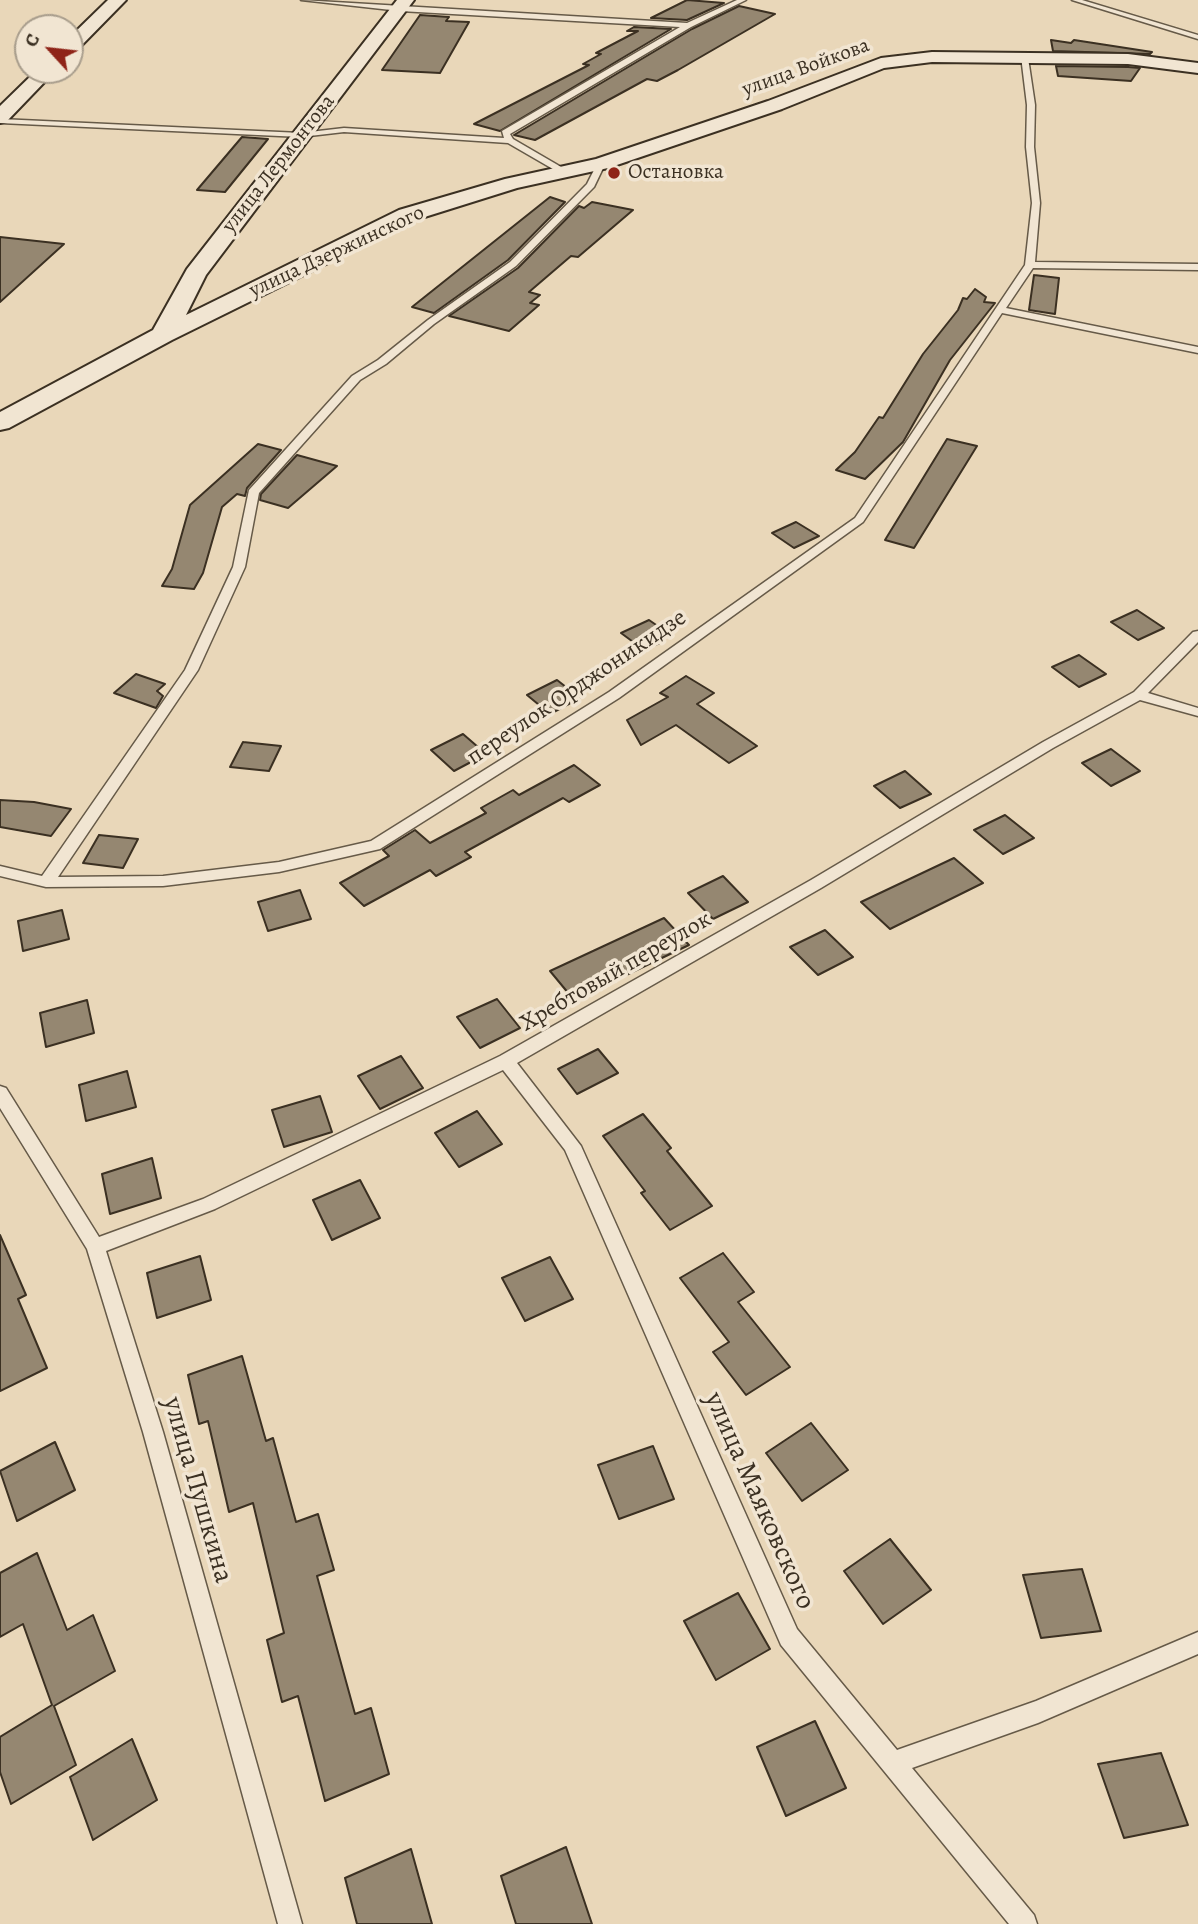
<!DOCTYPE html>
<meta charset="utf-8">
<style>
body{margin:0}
#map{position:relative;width:1198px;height:1924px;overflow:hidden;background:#e9d7b9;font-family:Alegreya,serif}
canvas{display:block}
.north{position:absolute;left:14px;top:14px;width:70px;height:70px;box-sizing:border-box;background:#f1e5d2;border:2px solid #a89d8c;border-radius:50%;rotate:297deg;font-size:19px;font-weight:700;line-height:28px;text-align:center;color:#3b3022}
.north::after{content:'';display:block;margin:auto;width:24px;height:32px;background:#8f2418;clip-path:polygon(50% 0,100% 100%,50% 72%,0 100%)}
</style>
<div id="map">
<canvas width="1198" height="1924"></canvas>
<div class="north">С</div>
</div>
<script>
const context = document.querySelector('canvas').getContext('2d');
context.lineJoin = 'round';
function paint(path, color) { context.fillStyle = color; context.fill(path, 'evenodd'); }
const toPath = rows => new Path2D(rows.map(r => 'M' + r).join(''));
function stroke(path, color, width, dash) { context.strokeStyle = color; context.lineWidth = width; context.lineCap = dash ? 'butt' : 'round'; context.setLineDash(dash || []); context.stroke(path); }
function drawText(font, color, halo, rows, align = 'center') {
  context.font = font + ' Alegreya,serif'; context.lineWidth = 7; context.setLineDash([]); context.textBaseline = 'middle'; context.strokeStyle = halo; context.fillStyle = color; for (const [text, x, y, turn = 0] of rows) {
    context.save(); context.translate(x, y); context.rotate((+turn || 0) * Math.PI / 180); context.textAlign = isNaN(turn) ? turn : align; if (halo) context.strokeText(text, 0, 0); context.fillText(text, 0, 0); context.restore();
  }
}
const building = toPath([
 [687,0,724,3,687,20,651,18,687,0],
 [739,6,775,14,678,70,657,81,647,79,535,140,514,135,692,29,739,6],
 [420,15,449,17,446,21,469,22,440,73,382,70,420,15],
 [634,27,671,29,500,131,474,124,589,65,583,64,601,54,596,53,638,31,627,31,634,27],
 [1051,40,1071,43,1074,40,1152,52,1150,54,1053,51,1051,40],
 [1056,66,1128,67,1140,68,1131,81,1058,76,1056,66],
 [242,137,268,139,225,192,197,190,242,137],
 [550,197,565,202,508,260,434,313,412,307,550,197],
 [592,202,633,210,578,257,571,256,529,292,540,295,530,303,539,305,509,331,449,316,518,268,579,206,584,208,592,202],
 [0,237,64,244,0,302,0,237],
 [1034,275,1059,278,1055,314,1029,310,1034,275],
 [975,289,986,297,984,302,995,303,950,360,903,442,865,479,836,470,855,452,879,417,883,418,923,354,958,310,963,298,967,299,975,289],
 [947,439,977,446,914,548,885,540,947,439],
 [258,444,281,450,247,488,245,496,237,494,222,507,203,573,194,589,162,586,172,569,190,505,258,444],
 [297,455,337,466,288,508,260,500,261,494,297,455],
 [796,522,819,536,794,548,772,533,796,522],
 [1137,610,1164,628,1138,640,1111,622,1137,610],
 [649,620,662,629,662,642,644,650,621,633,649,620],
 [1079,655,1106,674,1079,687,1052,667,1079,655],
 [136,674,165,684,157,691,163,696,156,708,114,693,136,674],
 [686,676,714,693,697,704,757,746,729,763,676,725,641,745,627,720,668,697,660,693,686,676],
 [557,680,580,698,550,714,527,695,557,680],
 [463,734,486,754,454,771,431,750,463,734],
 [243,742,281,746,269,771,230,767,243,742],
 [1111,749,1140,771,1111,786,1082,763,1111,749],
 [574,765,600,785,569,802,563,798,465,852,471,857,436,876,430,870,364,906,340,883,389,856,383,850,415,830,430,843,486,813,481,808,513,790,519,795,574,765],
 [905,771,931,794,900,808,874,786,905,771],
 [0,800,34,802,71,809,51,836,0,827,0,800],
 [1005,815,1034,838,1003,854,974,830,1005,815],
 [99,835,138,839,123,868,83,863,99,835],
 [954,858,983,883,890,929,861,902,954,858],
 [723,876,748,902,713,919,688,893,723,876],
 [300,890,311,919,268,931,258,902,300,890],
 [62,910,69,939,23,951,18,921,62,910],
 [664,918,689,945,574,1000,550,971,664,918],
 [825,930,853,957,818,975,790,947,825,930],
 [497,999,520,1028,480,1048,457,1017,497,999],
 [87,1000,94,1033,46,1047,40,1013,87,1000],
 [598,1049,618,1073,577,1094,558,1069,598,1049],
 [401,1056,423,1088,380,1109,358,1076,401,1056],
 [127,1071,136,1107,86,1121,79,1085,127,1071],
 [320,1096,332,1132,284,1147,272,1110,320,1096],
 [477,1111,502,1144,459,1167,435,1133,477,1111],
 [643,1114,671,1148,667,1151,712,1206,670,1230,641,1193,645,1191,603,1136,643,1114],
 [152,1158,161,1198,110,1214,102,1174,152,1158],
 [360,1180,380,1218,332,1240,313,1200,360,1180],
 [0,1235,26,1295,18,1299,47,1368,0,1391,0,1235],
 [723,1253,754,1292,738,1302,790,1367,746,1395,713,1352,729,1342,680,1278,723,1253],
 [200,1256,211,1300,157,1318,147,1273,200,1256],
 [550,1257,573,1299,525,1321,502,1278,550,1257],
 [242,1356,266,1441,273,1438,296,1522,318,1514,334,1570,317,1576,355,1714,371,1708,389,1774,325,1801,298,1696,282,1702,267,1640,284,1633,253,1503,229,1512,208,1421,199,1424,188,1375,242,1356],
 [811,1423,848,1470,802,1501,766,1453,811,1423],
 [55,1442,75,1490,17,1521,0,1471,55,1442],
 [653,1446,674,1499,619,1519,598,1465,653,1446],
 [890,1539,931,1590,883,1624,844,1571,890,1539],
 [37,1553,67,1630,93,1615,115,1671,54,1706,76,1765,11,1804,0,1772,0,1737,52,1705,23,1624,0,1637,0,1573,37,1553],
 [1082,1569,1101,1631,1041,1638,1023,1575,1082,1569],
 [738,1593,770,1649,716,1680,684,1621,738,1593],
 [815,1721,846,1788,786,1816,757,1747,815,1721],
 [132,1739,157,1800,93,1840,70,1777,132,1739],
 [1161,1753,1188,1825,1124,1838,1098,1764,1161,1753],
 [566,1847,592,1924,516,1924,501,1876,566,1847],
 [411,1849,432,1924,357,1924,345,1878,411,1849]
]);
const lane = toPath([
 [301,0,687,23,737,0,746,0,691,27,510,134,513,139,568,171,568,175,565,176,508,143,344,132,301,137,0,123,0,119,301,133,344,128,504,138,502,131,680,27,400,11,301,0],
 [1072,0,1082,0,1198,35,1198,39,1072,0],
 [1021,56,1028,58,1035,105,1034,147,1040,203,1035,262,1198,264,1198,270,1033,268,1006,308,1198,347,1198,353,1002,313,863,522,619,698,380,849,279,872,163,886,46,887,0,876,0,866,42,876,185,670,233,567,249,490,352,376,378,360,428,320,510,262,587,184,598,162,605,164,594,187,516,266,434,324,386,364,360,380,259,493,245,567,198,670,58,877,163,876,279,862,371,841,609,692,855,518,1025,265,1032,203,1026,147,1027,105,1021,56],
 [1198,631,1198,642,1148,693,1198,708,1198,716,1140,700,1053,748,821,888,517,1063,581,1146,797,1629,897,1750,1036,1701,1198,1632,1198,1654,1038,1723,912,1768,1034,1915,1037,1924,1009,1924,781,1645,565,1150,503,1070,215,1209,106,1251,163,1432,302,1924,278,1924,143,1432,87,1249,0,1108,0,1086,6,1088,99,1237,203,1199,500,1056,811,880,1043,742,1134,692,1193,632,1198,631]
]);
const secondary = toPath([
 [108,0,126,0,76,51,70,52,70,37,108,0],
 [397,0,414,0,206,275,186,315,399,210,505,179,596,159,768,101,881,58,932,52,1128,54,1198,63,1198,73,1128,64,932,62,884,68,782,109,608,168,517,188,415,220,172,340,9,428,0,430,0,412,153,330,187,269,397,0],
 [37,70,56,70,7,121,0,123,0,106,37,70]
]);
const markers = [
 [614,173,7,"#8f2418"]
];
const farStreetnames = [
 ["улица Войкова",806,68,-20],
 ["улица Лермонтова",279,164,-52],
 ["улица Дзержинского",337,252,-25]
];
const farPoinames = [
 ["Остановка",628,173]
];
const streetNames = [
 ["переулок Орджоникидзе",577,688,-34],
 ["Хребтовый переулок",616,972,-30]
];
const nearStreetnames = [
 ["улица Пушкина",197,1490,74],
 ["улица Маяковского",759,1501,66]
];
paint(building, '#958771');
stroke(building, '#3b3022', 2);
stroke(lane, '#665a48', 3);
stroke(secondary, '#3b3022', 4);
paint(lane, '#f1e5d2');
paint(secondary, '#f1e5d2');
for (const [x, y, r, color] of markers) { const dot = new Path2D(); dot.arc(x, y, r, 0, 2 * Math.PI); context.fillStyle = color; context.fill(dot); stroke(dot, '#f1e5d2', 2.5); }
drawText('21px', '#3b3022', '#f1e5d2', farStreetnames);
drawText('21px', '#3b3022', '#f1e5d2', farPoinames, 'left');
drawText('24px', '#3b3022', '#f1e5d2', streetNames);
drawText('28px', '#3b3022', '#f1e5d2', nearStreetnames);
</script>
